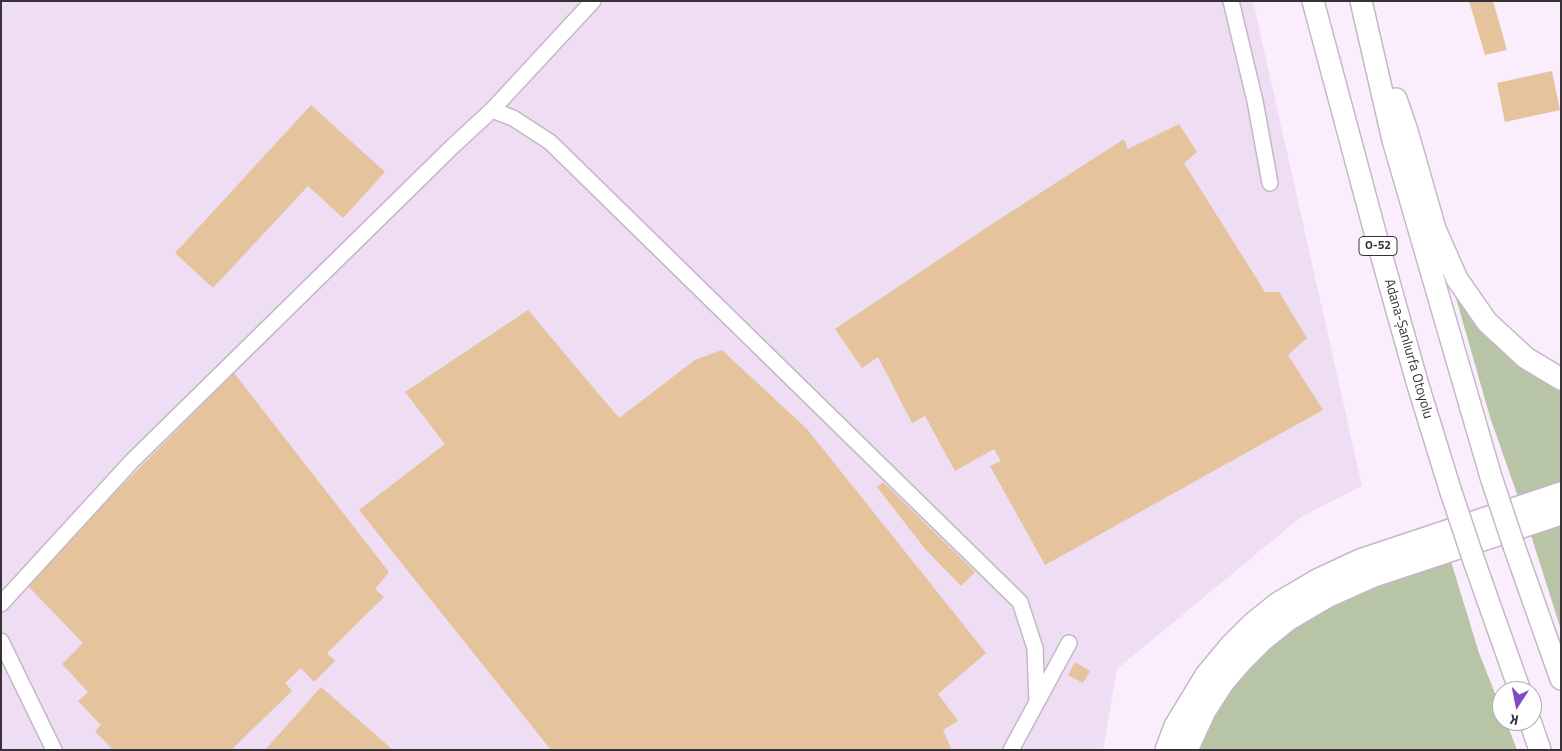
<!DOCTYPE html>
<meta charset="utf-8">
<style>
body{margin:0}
#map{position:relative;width:1562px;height:751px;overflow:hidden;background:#faedfc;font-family:"Titillium Web",sans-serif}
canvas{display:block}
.frame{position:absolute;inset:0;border:2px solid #353136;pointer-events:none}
.north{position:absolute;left:1492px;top:681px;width:50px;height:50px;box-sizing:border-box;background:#fff;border:1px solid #aeadaf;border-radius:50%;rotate:191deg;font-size:14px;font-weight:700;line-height:20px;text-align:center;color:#353136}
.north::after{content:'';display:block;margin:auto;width:18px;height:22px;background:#854ac0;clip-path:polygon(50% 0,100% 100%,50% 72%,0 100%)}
</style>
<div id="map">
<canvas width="1562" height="751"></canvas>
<div class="frame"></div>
<div class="north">K</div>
</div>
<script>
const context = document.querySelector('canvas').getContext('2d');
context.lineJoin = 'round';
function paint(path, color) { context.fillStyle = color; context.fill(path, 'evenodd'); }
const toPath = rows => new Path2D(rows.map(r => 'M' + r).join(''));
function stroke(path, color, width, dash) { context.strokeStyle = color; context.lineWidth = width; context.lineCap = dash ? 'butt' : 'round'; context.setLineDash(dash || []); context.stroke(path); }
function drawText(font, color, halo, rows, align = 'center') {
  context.font = font + ' "Titillium Web",sans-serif'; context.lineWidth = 4; context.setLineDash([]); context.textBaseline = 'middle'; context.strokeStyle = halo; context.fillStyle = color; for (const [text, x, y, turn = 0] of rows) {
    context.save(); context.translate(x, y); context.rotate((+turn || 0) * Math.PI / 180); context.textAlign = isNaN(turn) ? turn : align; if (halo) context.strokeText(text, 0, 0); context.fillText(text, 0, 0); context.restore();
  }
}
const built = toPath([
 [1,1,1253,1,1362,486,1301,517,1117,669,1103,750,1,750]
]);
const green = toPath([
 [1454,291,1561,385,1561,482,1518,497,1490,417],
 [1561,522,1561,630,1530,532],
 [1450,558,1479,653,1502,711,1502,721,1506,721,1517,750,1198,750,1205,732,1221,704,1247,669,1277,642,1315,613,1358,591]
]);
const building = toPath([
 [1469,1,1493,1,1507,50,1485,55],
 [1552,71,1560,110,1505,122,1497,83],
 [311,105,385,172,343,218,308,186,213,288,175,253],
 [1179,124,1197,152,1184,163,1265,292,1279,292,1307,338,1288,355,1323,410,1045,565,990,466,1001,461,994,449,955,471,925,416,912,423,878,357,862,368,835,329,989,226,1124,139,1128,149],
 [528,310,619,418,695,360,722,350,807,429,986,653,938,694,958,721,943,730,951,748,947,750,551,750,359,510,445,444,405,392],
 [234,373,389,572,375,589,384,597,327,653,335,661,314,682,301,668,285,683,292,691,231,750,113,750,95,731,101,725,78,701,88,692,62,664,83,643,25,583],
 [883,482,975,572,961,586,926,550,877,487],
 [1075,662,1090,671,1083,683,1068,675],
 [321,687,393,750,265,750]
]);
const minor = toPath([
 [1231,1,1255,101,1270,183],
 [492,110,513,118,550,142,1020,602,1035,648,1037,702],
 [1,604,132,461,454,145,492,110,593,1],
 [1,641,54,750],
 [1011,750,1069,643]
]);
const highway = toPath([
 [1313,1,1376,236,1417,382,1450,489],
 [1361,1,1393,140,1491,477],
 [1396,99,1407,131,1435,229,1457,279,1487,322,1526,358,1561,379],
 [1514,546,1561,679],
 [1474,561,1520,691],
 [1530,721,1540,750],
 [1166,750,1175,726,1206,675,1231,645,1252,624,1278,603,1317,580,1360,560,1561,493],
 [1187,750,1205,711,1223,683,1242,661,1263,640,1288,620,1327,597,1374,576,1561,514]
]);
const highwayBridge = toPath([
 [1491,477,1514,546],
 [1450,489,1474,561]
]);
const shields = [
 [1378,246,38]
];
const shieldNames = [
 ["O-52",1378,246]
];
const streetNames = [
 ["Adana-Şanlıurfa Otoyolu",1408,349,74]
];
paint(built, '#efdef3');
paint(green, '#b7c5a6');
paint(building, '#e5c39d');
stroke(minor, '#c4b8c6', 18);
stroke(highway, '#c4b8c6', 24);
stroke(minor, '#fff', 15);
stroke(highway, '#fff', 21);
stroke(highwayBridge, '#c4b8c6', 24, []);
stroke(highwayBridge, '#fff', 21);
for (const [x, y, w] of shields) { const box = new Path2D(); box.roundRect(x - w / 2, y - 9.5, w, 19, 4); context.fillStyle = '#fff'; context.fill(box); stroke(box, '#353136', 1); }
drawText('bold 12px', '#353136', null, shieldNames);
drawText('14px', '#353136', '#fff', streetNames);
</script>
